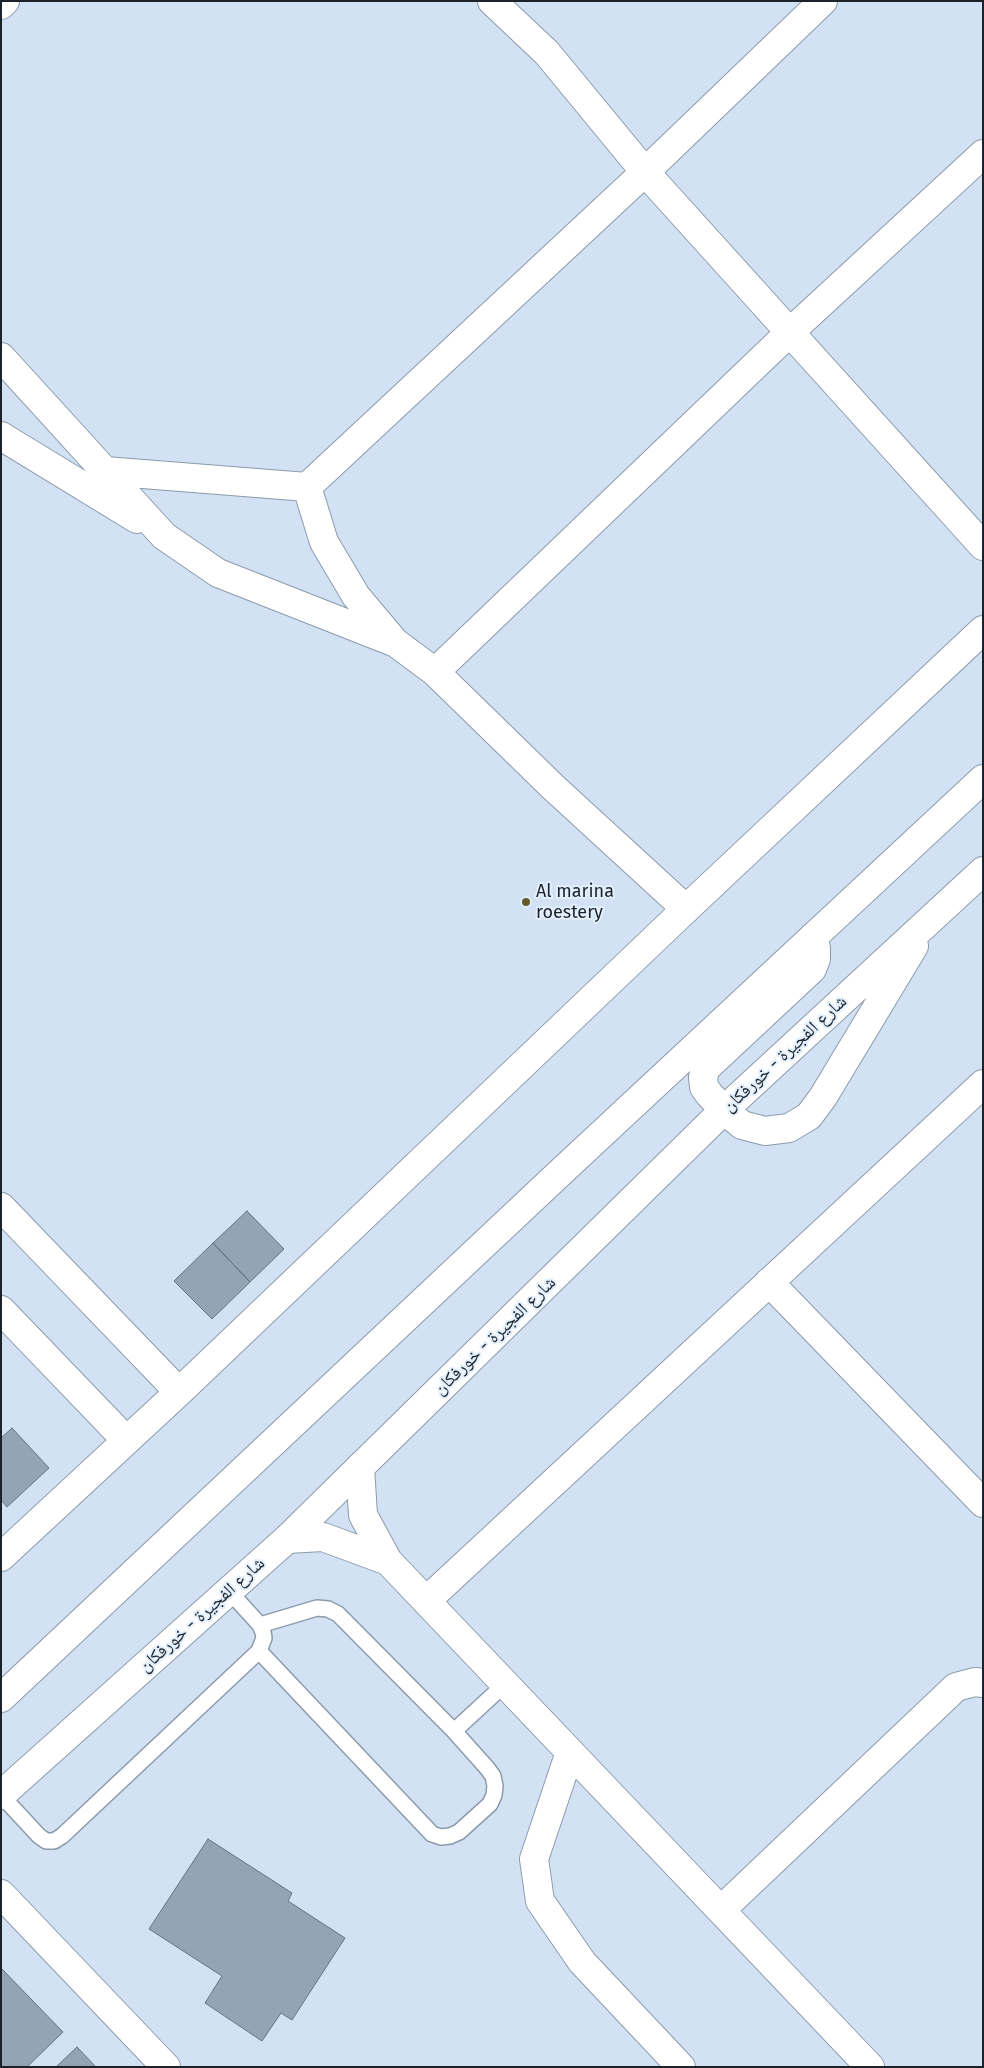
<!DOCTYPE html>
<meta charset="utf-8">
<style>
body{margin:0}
#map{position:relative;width:984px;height:2068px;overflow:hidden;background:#d2e2f4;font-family:"Fira Sans",sans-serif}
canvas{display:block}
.frame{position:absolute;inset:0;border:2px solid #1c2229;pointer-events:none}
</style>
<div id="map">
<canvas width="984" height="2068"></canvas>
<div class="frame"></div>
</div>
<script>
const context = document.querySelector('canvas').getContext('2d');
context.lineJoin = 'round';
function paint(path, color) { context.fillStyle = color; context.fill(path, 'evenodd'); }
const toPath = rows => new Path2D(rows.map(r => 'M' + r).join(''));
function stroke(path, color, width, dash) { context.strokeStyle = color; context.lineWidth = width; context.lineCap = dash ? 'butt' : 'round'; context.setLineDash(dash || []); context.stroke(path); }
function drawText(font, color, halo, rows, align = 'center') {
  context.font = font + ' "Fira Sans","Noto Naskh Arabic",sans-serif'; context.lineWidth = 4; context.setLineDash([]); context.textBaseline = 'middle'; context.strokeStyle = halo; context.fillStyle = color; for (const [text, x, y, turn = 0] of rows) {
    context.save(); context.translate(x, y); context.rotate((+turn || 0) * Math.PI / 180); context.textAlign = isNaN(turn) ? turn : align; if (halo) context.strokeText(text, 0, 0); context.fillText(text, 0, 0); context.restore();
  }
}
const building = toPath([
 [247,1211,284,1249,250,1282,213,1243,247,1211],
 [213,1243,250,1282,212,1319,174,1281,213,1243],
 [12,1428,49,1468,7,1507,1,1500,1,1438,12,1428],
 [208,1839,292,1893,288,1901,345,1938,292,2020,281,2013,262,2041,205,2003,222,1976,149,1929,208,1839],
 [1,1968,63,2032,27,2067,1,2067,1,1968],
 [77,2047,96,2067,56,2067,77,2047]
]);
const service = toPath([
 [259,1651,432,1834,441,1837,450,1836,459,1832,490,1804,494,1795,495,1786,493,1776,487,1768,454,1731,338,1614,328,1609,317,1608,260,1625],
 [454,1731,505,1684],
 [1,1795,39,1836,46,1841,54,1841,62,1836,259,1651,264,1638,263,1632,260,1625,229,1591]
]);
const minor = toPath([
 [492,1,547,53,645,172,983,546],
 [1,5,5,1],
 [1,357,164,536,218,573,396,643,435,672,553,787,686,909],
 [1,436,137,519],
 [105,471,307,487,645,172,823,1],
 [307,487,324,542,356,596,393,640],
 [435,672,789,333,983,154],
 [769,1282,983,1503],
 [360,1467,363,1515,388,1561,870,2067],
 [287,1539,323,1537,388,1561],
 [426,1601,983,1084],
 [570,1752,534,1859,540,1901,582,1962,681,2067],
 [1,1894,166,2067],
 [721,1910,956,1687,975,1682,983,1683]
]);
const tertiary = toPath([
 [1,1207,179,1392],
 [1,1310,126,1440],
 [1,1557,179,1392,686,909,983,630]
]);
const trunk = toPath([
 [813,937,816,948,816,959,812,969,706,1068,703,1077,704,1087,709,1094,724,1110,742,1125,765,1131,789,1128,809,1116,823,1097,914,946],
 [1,1698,563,1170,983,779],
 [1,1795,287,1539,724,1110,983,871]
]);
const markers = [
 [526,902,5,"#655c29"]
];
const poiNames = [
 ["Al marina",536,892],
 ["roestery",536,913]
];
const streetNames = [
 ["شارع الفجيرة - خورفكان",785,1054,-43],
 ["شارع الفجيرة - خورفكان",495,1336,-44],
 ["شارع الفجيرة - خورفكان",202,1615,-42]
];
paint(building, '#94a4b4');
stroke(building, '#647383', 1);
stroke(service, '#8b9bab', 18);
stroke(minor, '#8b9bab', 30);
stroke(tertiary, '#8b9bab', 30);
stroke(trunk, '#8b9bab', 30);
stroke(service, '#fff', 15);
stroke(minor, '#fff', 28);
stroke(tertiary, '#fff', 28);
stroke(trunk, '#fff', 28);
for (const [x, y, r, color] of markers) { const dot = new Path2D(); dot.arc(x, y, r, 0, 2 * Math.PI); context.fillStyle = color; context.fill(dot); stroke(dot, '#e2effd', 2); }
drawText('18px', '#1c2229', '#e2effd', poiNames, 'left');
drawText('18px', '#1c2229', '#e2effd', streetNames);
</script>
